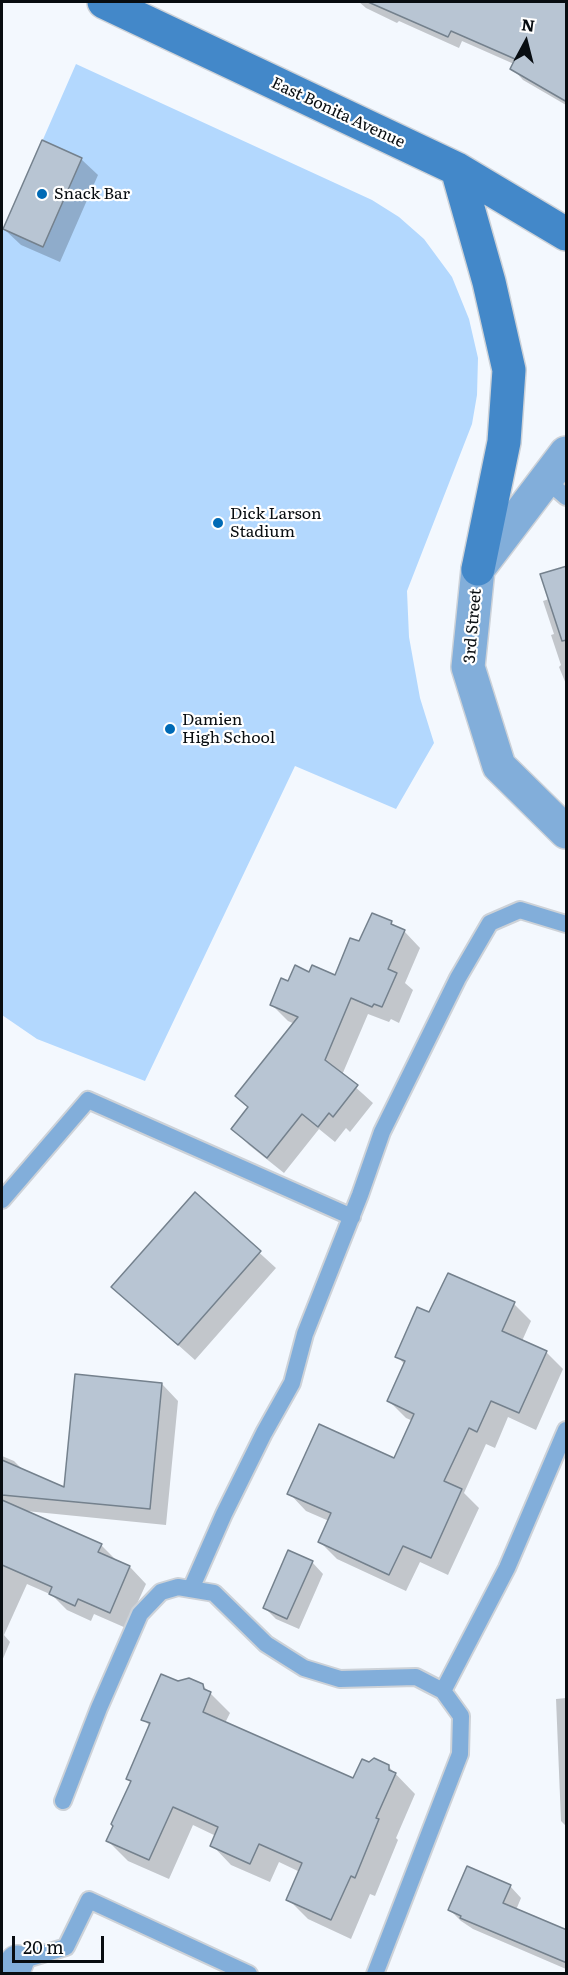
<!DOCTYPE html>
<style>
body{margin:0}
#map{position:relative;width:568px;height:1975px;overflow:hidden;background:#f3f8fe;font-family:Literata,serif}
canvas{display:block}
.frame{position:absolute;inset:0;border:3px solid #080d11;pointer-events:none}
.north{position:absolute;left:496px;top:12px;width:60px;height:60px;-webkit-text-stroke:4px #fff;paint-order:stroke;rotate:7deg;font-size:16px;font-weight:700;line-height:24px;text-align:center;color:#080d11}
.north::after{content:'';display:block;margin:auto;width:21px;height:27px;background:#080d11;clip-path:polygon(50% 0,100% 100%,50% 72%,0 100%)}
.scale{position:absolute;left:12px;top:1936px;width:92px;height:27px;box-sizing:border-box;border:3px solid #080d11;border-top:0;padding-left:8px;font-size:18px;line-height:21px;white-space:nowrap;color:#080d11;-webkit-text-stroke:4px #fff;paint-order:stroke}
</style>
<div id="map">
<canvas width="568" height="1975"></canvas>
<div class="frame"></div>
<div class="north">N</div>
<div class="scale">20 m</div>
</div>
<script>
const context = document.querySelector('canvas').getContext('2d');
context.lineJoin = 'round';
function paint(path, color) { context.fillStyle = color; context.fill(path, 'evenodd'); }
const toPath = rows => new Path2D(rows.map(r => 'M' + r).join(''));
function stroke(path, color, width, dash) { context.strokeStyle = color; context.lineWidth = width; context.lineCap = dash ? 'butt' : 'round'; context.setLineDash(dash || []); context.stroke(path); }
function drawText(font, color, halo, rows, align = 'center') {
  context.font = font + ' Literata,serif'; context.lineWidth = 4.5; context.setLineDash([]); context.textBaseline = 'middle'; context.strokeStyle = halo; context.fillStyle = color; for (const [text, x, y, turn = 0] of rows) {
    context.save(); context.translate(x, y); context.rotate((+turn || 0) * Math.PI / 180); context.textAlign = isNaN(turn) ? turn : align; if (halo) context.strokeText(text, 0, 0); context.fillText(text, 0, 0); context.restore();
  }
}
const green = toPath([
 [76,64,372,200,399,217,424,239,452,277,469,319,478,358,477,395,472,424,407,591,409,637,420,698,434,743,396,809,295,766,145,1081,37,1039,2,1015,2,233]
]);
const shadow = toPath([
 [359,2,523,2,537,10,541,2,564,2,566,3,566,105,523,80,512,68,514,64,462,41,459,48,399,21,397,23,366,8],
 [81,159,98,175,60,262,21,245,4,229],
 [566,567,566,684,559,667,561,665,551,635,554,634,543,601,549,599],
 [391,923,396,928,404,931,420,948,405,983,413,990,399,1023,391,1019,389,1022,368,1014,342,1075,373,1103,350,1132,346,1128,335,1142,319,1129,284,1173,249,1145,233,1129,249,1108,295,1024,288,1021,271,1004,289,983,310,974,335,977,360,943],
 [195,1194,276,1268,195,1360,113,1287],
 [514,1304,531,1321,522,1341,546,1352,563,1369,536,1430,508,1417,495,1448,486,1444,464,1493,479,1508,448,1575,420,1562,406,1591,337,1559,320,1542,329,1521,306,1511,289,1493,395,1460,413,1421,406,1418,389,1401,405,1365,397,1356,430,1314],
 [162,1384,178,1401,166,1525,26,1511,101,1545,118,1562,130,1567,146,1584,126,1628,94,1614,91,1621,67,1610,52,1595,27,1584,4,1635,10,1642,2,1661,2,1456,14,1461,25,1472,65,1490],
 [312,1562,323,1574,299,1629,276,1619,265,1608],
 [178,1683,202,1685,230,1713,225,1723,354,1780,388,1766,415,1794,396,1838,398,1840,375,1896,370,1894,351,1939,308,1919,288,1899,300,1872,279,1862,270,1882,231,1865,212,1845,216,1836,193,1825,169,1879,128,1861,108,1841,132,1783,127,1778,150,1726,143,1719],
 [566,1698,566,1826,561,1821,556,1699],
 [510,1886,521,1898,516,1910,566,1931,566,1969,473,1929,461,1921,450,1910]
]);
const building = toPath([
 [368,2,567,2,567,102,510,69,515,59,451,31,448,37,368,2],
 [42,140,82,158,43,247,3,229,42,140],
 [567,566,567,640,562,641,540,574,567,566],
 [372,913,392,921,391,924,405,930,388,969,397,973,382,1007,374,1004,372,1007,351,998,325,1060,358,1085,333,1117,329,1113,318,1127,302,1114,267,1158,231,1129,248,1107,235,1096,298,1017,270,1005,281,978,288,981,295,965,309,972,312,965,335,975,350,938,359,941,372,913],
 [195,1192,261,1251,178,1345,111,1287,195,1192],
 [448,1273,515,1302,502,1331,547,1351,519,1413,491,1401,477,1432,469,1428,444,1481,462,1489,431,1558,403,1546,389,1575,318,1542,331,1513,287,1494,319,1424,394,1458,414,1414,387,1401,405,1361,395,1357,417,1307,429,1312,448,1273],
 [75,1374,162,1383,150,1509,2,1495,2,1460,64,1487,75,1374],
 [2,1500,102,1544,98,1552,130,1566,110,1613,78,1599,75,1606,49,1594,52,1587,2,1565,2,1500],
 [288,1550,313,1561,287,1619,263,1608,288,1550],
 [161,1674,178,1681,189,1678,203,1684,204,1689,211,1692,203,1712,353,1778,362,1759,369,1762,374,1758,389,1765,389,1770,396,1773,376,1818,379,1819,355,1878,351,1876,331,1920,286,1900,302,1863,259,1844,250,1864,210,1846,218,1827,173,1807,149,1860,106,1841,113,1826,111,1824,131,1781,126,1779,150,1723,141,1720,161,1674],
 [467,1866,511,1885,503,1903,567,1930,567,1963,460,1918,461,1916,448,1910,467,1866]
]);
const service = toPath([
 [545,479,566,497],
 [2,1200,88,1100,352,1217],
 [191,1589,224,1514,264,1433,292,1383,305,1334,360,1195,382,1132,458,978,490,923,520,910,566,924],
 [443,1691,507,1568,566,1430],
 [63,1801,99,1708,140,1614,161,1592,178,1587,214,1593,266,1644,304,1668,340,1679,416,1677,443,1691,461,1716,460,1754,375,1974],
 [17,1962,66,1947,89,1900,249,1974]
]);
const minor = toPath([
 [566,453,478,569,468,667,499,766,566,832],
 [11,1974,17,1962]
]);
const secondary = toPath([
 [104,2,457,169,566,234],
 [457,169,489,282,509,370,504,442,478,569]
]);
const markers = [
 [42,194,6,"#006ab5"],
 [218,523,6,"#006ab5"],
 [170,729,6,"#006ab5"]
];
const streetNames = [
 ["East Bonita Avenue",338,113,25],
 ["3rd Street",473,626,-85]
];
const poiNames = [
 ["Snack Bar",54,194],
 ["Dick Larson",230,514],
 ["Stadium",230,532],
 ["Damien",182,720],
 ["High School",182,738]
];
paint(green, '#b3d8fe');
paint(shadow, '#0003');
paint(building, '#b8c5d3');
stroke(building, '#74818d', 1.5);
stroke(service, '#cdd2d8', 20);
stroke(minor, '#cdd2d8', 36);
stroke(secondary, '#cdd2d8', 36);
stroke(service, '#82aeda', 16);
stroke(minor, '#82aeda', 33);
stroke(secondary, '#4388c9', 33);
for (const [x, y, r, color] of markers) { const dot = new Path2D(); dot.arc(x, y, r, 0, 2 * Math.PI); context.fillStyle = color; context.fill(dot); stroke(dot, '#fff', 2); }
drawText('16px', '#080d11', '#fff', streetNames);
drawText('16px', '#080d11', '#fff', poiNames, 'left');
</script>
